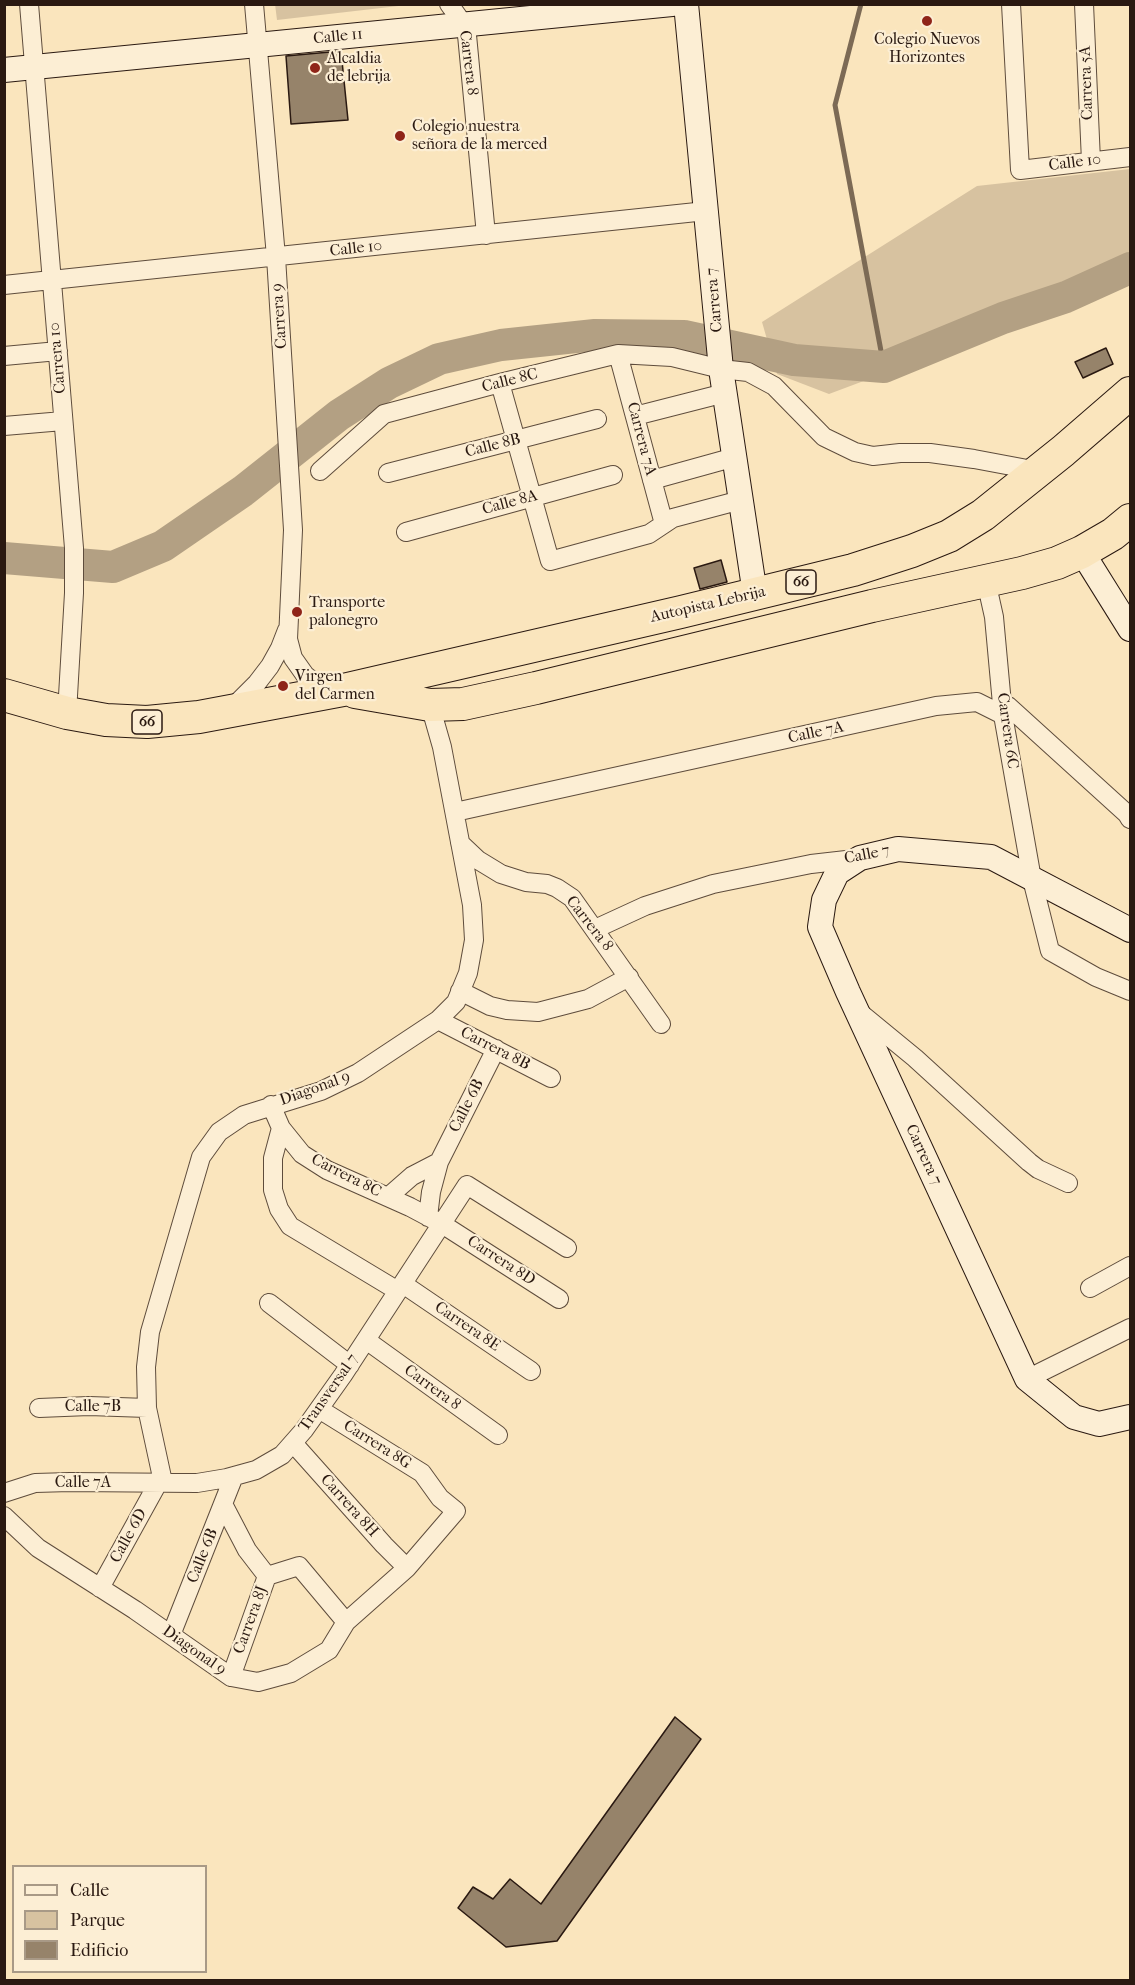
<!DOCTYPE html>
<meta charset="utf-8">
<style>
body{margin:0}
#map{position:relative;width:1135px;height:1985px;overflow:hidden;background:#fae5bd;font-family:"IM FELL French Canon",serif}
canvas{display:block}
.frame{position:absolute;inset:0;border:6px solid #2a1911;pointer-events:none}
.legend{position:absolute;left:12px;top:1865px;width:195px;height:108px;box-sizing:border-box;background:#fceed4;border:2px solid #a89986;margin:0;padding:8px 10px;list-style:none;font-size:18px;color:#2a1911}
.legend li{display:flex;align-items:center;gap:12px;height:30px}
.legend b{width:30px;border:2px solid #a89986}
</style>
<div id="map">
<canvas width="1135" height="1985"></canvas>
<div class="frame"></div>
<ul class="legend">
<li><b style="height:8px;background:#fceed4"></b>Calle</li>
<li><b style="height:16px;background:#d7c2a0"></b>Parque</li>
<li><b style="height:16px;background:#96836a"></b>Edificio</li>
</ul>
</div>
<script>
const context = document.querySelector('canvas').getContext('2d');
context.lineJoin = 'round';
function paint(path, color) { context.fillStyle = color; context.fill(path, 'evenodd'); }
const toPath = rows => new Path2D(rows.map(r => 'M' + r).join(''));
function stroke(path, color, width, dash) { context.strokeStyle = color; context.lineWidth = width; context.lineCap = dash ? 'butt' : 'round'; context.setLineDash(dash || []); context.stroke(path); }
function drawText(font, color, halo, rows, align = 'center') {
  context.font = font + ' "IM FELL French Canon",serif'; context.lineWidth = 4.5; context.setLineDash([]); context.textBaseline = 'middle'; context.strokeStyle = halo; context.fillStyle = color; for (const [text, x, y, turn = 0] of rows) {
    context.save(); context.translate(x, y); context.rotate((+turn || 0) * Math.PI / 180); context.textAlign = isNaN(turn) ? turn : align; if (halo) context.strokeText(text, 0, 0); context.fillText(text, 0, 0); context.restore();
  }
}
const green = toPath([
 [275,4,407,4,407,5,277,20],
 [1130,169,1130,281,829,394,777,374,762,322,977,186]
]);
const stream = toPath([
 [861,4,835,105,884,367]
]);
const river = toPath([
 [4,558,113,567,163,546,243,491,339,415,389,383,439,359,501,345,595,335,684,336,794,360,884,367,1003,318,1066,297,1130,268]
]);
const building = toPath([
 [341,51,348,120,291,124,286,56,341,51],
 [1106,348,1113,364,1083,378,1075,362,1106,348],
 [721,560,727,582,700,589,694,568,721,560],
 [675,1717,701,1739,557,1941,506,1947,458,1908,473,1887,493,1899,510,1879,541,1904,675,1717]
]);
const street = toPath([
 [29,4,74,548,74,593,67,713],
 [254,4,276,257,293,530,288,639,293,658,305,675,321,688,330,693],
 [449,4,464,25,467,35,486,235],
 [1011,4,1020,170,1130,157],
 [1084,4,1091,161],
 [4,285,706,211],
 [618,354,664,524],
 [4,356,58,351],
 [500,383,550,561,649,534,673,518,741,500],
 [635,416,725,393],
 [4,426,63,421],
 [320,471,384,414,500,383,618,354,672,357,721,369,748,372,774,386,824,437,855,452,873,456,900,453,930,453,974,459,1038,471],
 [388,473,597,419],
 [652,480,735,457],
 [406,532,613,475],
 [986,581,994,617,1003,715,1032,879,1050,951,1096,977,1130,991],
 [233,707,257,683,270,666,280,648,287,630],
 [455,812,936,706,977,702,1003,715,1008,706,1127,814,1130,819],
 [460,843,478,860,501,874,526,882,547,884,557,888,572,898,661,1024],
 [595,929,645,906,713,884,811,864,855,859],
 [460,991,490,1006,507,1010,538,1012,588,999,629,977],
 [859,1012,915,1058,1029,1162,1038,1169,1068,1183],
 [438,1020,551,1078],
 [271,1105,281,1128,302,1154,327,1170,410,1207,442,1224,559,1299],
 [281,1128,273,1158,273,1190,279,1209,290,1226,398,1291],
 [388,1197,412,1176,439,1162],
 [428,1217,431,1192,439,1162,496,1049],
 [403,1284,531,1371],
 [1090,1288,1130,1266],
 [269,1303,350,1365],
 [366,1340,498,1435],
 [1027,1379,1130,1328],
 [39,1408,89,1406,147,1408],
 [293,1443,384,1545,407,1568],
 [163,1482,147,1408,146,1367,150,1332,201,1157,219,1132,244,1115,321,1091,358,1073,438,1020,456,1002,468,973,474,940,472,905,442,747,430,705],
 [4,1493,35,1483,70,1482,197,1483,227,1478,256,1470,282,1455,304,1430,343,1375,467,1185,567,1248],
 [223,1504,247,1550,267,1576,231,1677],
 [4,1516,38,1548,135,1610,231,1677,258,1682,291,1673,329,1650,346,1622,407,1568,456,1511,440,1498,422,1473,319,1409],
 [267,1576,299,1566,346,1622],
 [100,1588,158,1483],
 [171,1635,234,1476]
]);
const secondary = toPath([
 [686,4,721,369,755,594],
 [4,70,672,4],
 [1082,552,1130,629],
 [1130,930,991,857,898,849,860,858,837,873,824,900,820,927,848,992,1027,1379,1074,1417,1099,1424,1130,1417]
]);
const highway = toPath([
 [355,692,430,705,463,704,536,688,872,606,1022,573,1057,563,1082,552,1113,534,1130,520],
 [4,695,67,713,106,720,147,722,199,717,343,690,681,612,853,570,912,551,949,536,983,515,1063,451,1130,393]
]);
const markers = [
 [927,21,6,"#8f2418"],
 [315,68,6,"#8f2418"],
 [400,136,6,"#8f2418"],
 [297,612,6,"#8f2418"],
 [283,686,6,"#8f2418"]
];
const shields = [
 [801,582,30],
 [147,722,30]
];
const shieldNames = [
 ["66",801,582],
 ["66",147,722]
];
const streetNames = [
 ["Calle 11",338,37,-6],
 ["Carrera 8",468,63,83],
 ["Carrera 5A",1087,83,-92],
 ["Calle 10",1075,163,-7],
 ["Calle 10",356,249,-6],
 ["Carrera 7",715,300,-95],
 ["Carrera 9",280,316,-94],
 ["Carrera 10",58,358,-95],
 ["Calle 8C",510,381,-14],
 ["Carrera 7A",641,439,75],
 ["Calle 8B",493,446,-14],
 ["Calle 8A",510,503,-15],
 ["Autopista Lebrija",708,605,-13],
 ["Carrera 6C",1007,731,82],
 ["Calle 7A",816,733,-12],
 ["Calle 7",867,855,-11],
 ["Carrera 8",589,924,52],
 ["Carrera 8B",495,1049,27],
 ["Diagonal 9",315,1089,-20],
 ["Calle 6B",467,1106,-63],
 ["Carrera 7",923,1155,65],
 ["Carrera 8C",346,1176,27],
 ["Carrera 8D",501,1261,33],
 ["Carrera 8E",467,1327,34],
 ["Carrera 8",432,1388,36],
 ["Transversal 7",329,1393,-55],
 ["Calle 7B",93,1407],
 ["Carrera 8G",377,1445,32],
 ["Calle 7A",83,1483],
 ["Carrera 8H",349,1506,48],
 ["Calle 6D",129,1536,-61],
 ["Calle 6B",203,1556,-68],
 ["Carrera 8J",251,1620,-70],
 ["Diagonal 9",194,1651,35]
];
const poiNames = [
 ["Colegio Nuevos",927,40,"center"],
 ["Horizontes",927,58,"center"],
 ["Alcaldia",327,59],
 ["de lebrija",327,77],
 ["Colegio nuestra",412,127],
 ["señora de la merced",412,145],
 ["Transporte",309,603],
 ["palonegro",309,621],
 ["Virgen",295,677],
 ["del Carmen",295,695]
];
paint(green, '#d7c2a0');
stroke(stream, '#7c6a55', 5);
stroke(river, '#b3a083', 32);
paint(building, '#96836a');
stroke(building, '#2a1911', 1.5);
stroke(street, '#5e4c3c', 20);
stroke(secondary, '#2a1911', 26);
stroke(highway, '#2a1911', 34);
stroke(street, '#fceed4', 18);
stroke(secondary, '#fceed4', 24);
stroke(highway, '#fae5bd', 32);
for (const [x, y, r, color] of markers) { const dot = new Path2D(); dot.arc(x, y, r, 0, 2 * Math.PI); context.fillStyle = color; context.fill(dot); stroke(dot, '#fceed4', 2); }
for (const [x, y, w] of shields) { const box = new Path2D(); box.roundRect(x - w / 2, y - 12, w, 24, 4.5); context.fillStyle = '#fceed4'; context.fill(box); stroke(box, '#2a1911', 1.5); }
drawText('bold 15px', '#2a1911', null, shieldNames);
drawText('16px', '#2a1911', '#fceed4', streetNames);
drawText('16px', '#2a1911', '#fceed4', poiNames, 'left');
</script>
